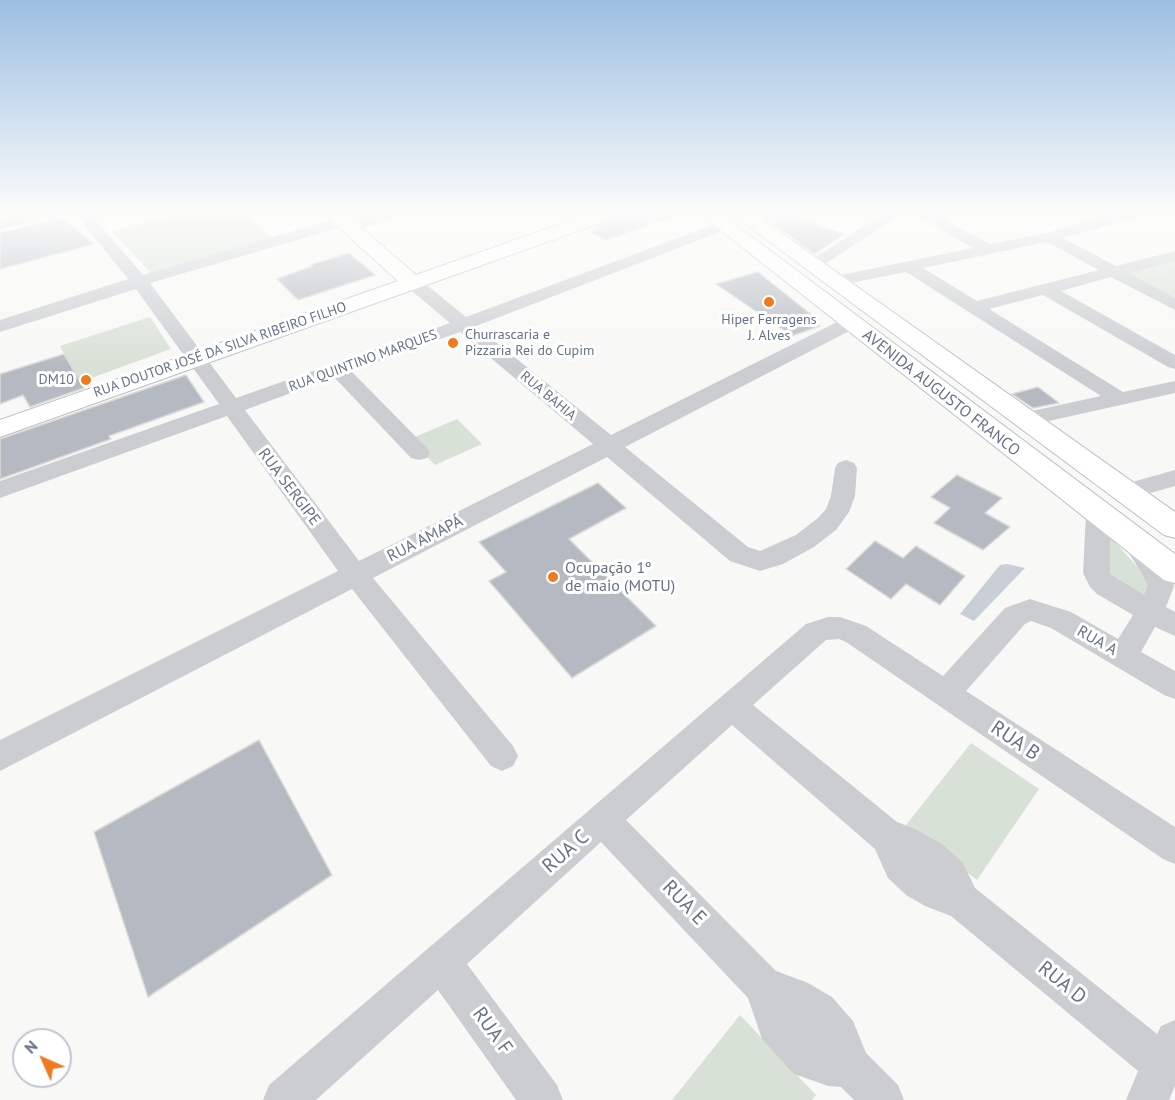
<!DOCTYPE html>
<meta charset="utf-8">
<style>
body{margin:0}
#map{position:relative;width:1175px;height:1100px;overflow:hidden;background:#f8f8f6;font-family:"PT Sans",sans-serif}
canvas{display:block}
.north{position:absolute;left:12px;top:1028px;width:60px;height:60px;box-sizing:border-box;background:#fff;border:2px solid #c1c7d0;border-radius:50%;rotate:315deg;font-size:16px;font-weight:700;line-height:24px;text-align:center;color:#657289}
.north::after{content:'';display:block;margin:auto;width:21px;height:27px;background:#ef7a1f;clip-path:polygon(50% 0,100% 100%,50% 72%,0 100%)}
</style>
<div id="map">
<canvas width="1175" height="1100"></canvas>
<div class="north">N</div>
</div>
<script>
const context = document.querySelector('canvas').getContext('2d');
context.lineJoin = 'round';
function paint(path, color) { context.fillStyle = color; context.fill(path, 'evenodd'); }
const toPath = rows => new Path2D(rows.map(r => 'M' + r).join(''));
function stroke(path, color, width, dash) { context.strokeStyle = color; context.lineWidth = width; context.lineCap = dash ? 'butt' : 'round'; context.setLineDash(dash || []); context.stroke(path); }
function drawText(font, color, halo, rows, align = 'center') {
  context.font = font + ' "PT Sans",sans-serif'; context.lineWidth = 6; context.setLineDash([]); context.textBaseline = 'middle'; context.strokeStyle = halo; context.fillStyle = color; for (const [text, x, y, turn = 0] of rows) {
    context.save(); context.translate(x, y); context.rotate((+turn || 0) * Math.PI / 180); context.textAlign = isNaN(turn) ? turn : align; if (halo) context.strokeText(text, 0, 0); context.fillText(text, 0, 0); context.restore();
  }
}
const green = toPath([
 [176,213,246,213,272,238,151,273,113,232],
 [1175,258,1175,301,1123,272],
 [150,317,171,349,80,382,60,346],
 [457,419,482,444,435,465,410,439],
 [1107,533,1149,580,1154,591,1144,600,1101,575],
 [971,743,1039,789,977,880,906,825],
 [740,1015,816,1095,812,1100,672,1100]
]);
const water = toPath([
 [1007,564,1025,568,974,621,960,614,1000,565]
]);
const building = toPath([
 [621,213,676,213,676,215,607,240,590,232,598,228,596,227,618,219,621,213],
 [757,213,801,213,799,219,844,234,815,254,757,213],
 [62,218,94,244,0,269,0,233,62,218],
 [349,253,375,275,298,300,277,279,312,266,310,265,349,253],
 [758,272,818,320,814,323,820,326,792,336,716,284,758,272],
 [64,354,84,388,30,407,23,395,0,404,0,374,64,354],
 [186,375,204,402,109,436,111,439,0,479,0,439,186,375],
 [1038,387,1059,403,1033,408,1012,394,1038,387],
 [957,475,1002,498,985,513,1010,527,983,550,934,523,950,508,931,497,957,475],
 [598,483,626,508,569,539,656,626,572,678,489,581,506,572,479,542,598,483],
 [875,541,903,558,916,546,965,576,940,605,906,584,891,599,846,569,875,541],
 [259,740,332,875,148,997,94,832,259,740]
]);
const minor = toPath([
 [28,213,55,213,53,216,0,230,0,220,28,213],
 [75,213,90,213,143,275,356,213,403,213,401,216,359,229,352,224,150,283,236,398,450,323,406,286,403,282,406,278,418,278,466,317,718,223,728,223,731,226,728,229,476,326,611,435,843,319,857,319,859,323,857,327,625,447,748,547,760,551,796,535,818,518,826,509,831,496,835,468,838,463,846,460,854,463,857,468,855,496,849,512,836,530,814,547,783,564,760,571,730,561,607,457,373,578,513,746,518,756,513,766,502,771,491,766,352,589,0,771,0,740,338,571,227,416,0,498,0,481,219,404,136,289,0,332,0,320,128,279,75,213],
 [460,332,593,444,359,561,245,410,334,377,411,458,419,460,427,458,430,453,427,448,351,371,460,332],
 [885,213,903,213,819,268,807,268,805,264,885,213],
 [912,213,931,213,990,244,1047,233,1118,213,1143,213,1141,216,1063,238,1116,266,1175,251,1175,261,1128,273,1175,298,1175,310,1111,277,1061,291,1175,355,1175,369,1168,367,1043,295,989,309,1123,392,1175,381,1175,393,1026,426,1018,424,1015,419,1018,414,1101,396,906,272,836,286,830,285,827,281,830,277,836,276,973,248,912,213],
 [1047,242,1099,270,977,301,923,268,1047,242],
 [1175,470,1175,486,1126,500,1118,498,1114,492,1118,486,1175,470],
 [1098,505,1107,508,1110,514,1110,574,1144,595,1148,586,1141,572,1123,544,1127,538,1136,535,1145,538,1162,561,1174,586,1166,607,1175,612,1175,636,1155,627,1141,652,1175,671,1175,699,1164,695,1051,628,1031,621,1025,624,966,691,1175,827,1175,864,1163,859,846,642,839,639,826,640,753,705,897,822,915,829,942,844,963,863,975,888,1157,1034,1161,1026,1175,1020,1175,1086,1169,1100,1126,1100,1138,1071,951,916,925,906,906,895,888,878,875,849,732,725,626,820,776,971,808,983,832,997,853,1021,866,1053,898,1085,904,1100,854,1100,841,1087,828,1086,794,1074,762,1039,748,998,601,842,467,964,557,1085,563,1100,516,1100,438,990,316,1100,263,1100,269,1085,806,624,828,617,840,617,866,626,943,676,1005,608,1030,599,1071,612,1118,639,1133,615,1097,594,1090,587,1083,573,1086,514,1089,508,1098,505]
]);
const major = toPath([
 [323,213,344,213,416,275,591,213,619,213,617,217,0,437,0,420,398,281,323,213],
 [699,213,720,213,1175,554,1175,583,1164,580,699,213],
 [731,213,753,213,1175,512,1175,538,1164,535,731,213]
]);
const markers = [
 [769,302,6,"#ef7a1f"],
 [453,343,6,"#ef7a1f"],
 [86,380,6,"#ef7a1f"],
 [553,577,6,"#ef7a1f"]
];
const farPoinames = [
 ["Hiper Ferragens",769,320],
 ["J. Alves",769,336],
 ["Churrascaria e",465,335,"left"],
 ["Pizzaria Rei do Cupim",465,351,"left"],
 ["DM10",74,380,"right"]
];
const farStreetnames = [
 ["RUA DOUTOR JOSÉ DA SILVA RIBEIRO FILHO",220,350,-19],
 ["RUA QUINTINO MARQUES",363,361,-20],
 ["RUA BAHIA",548,396,40]
];
const streetNames = [
 ["AVENIDA AUGUSTO FRANCO",941,393,38],
 ["RUA SERGIPE",289,487,53],
 ["RUA AMAPÁ",425,539,-27],
 ["RUA A",1097,641,30]
];
const poiNames = [
 ["Ocupação 1º",565,568],
 ["de maio (MOTU)",565,586]
];
const nearStreetnames = [
 ["RUA B",1015,741,34],
 ["RUA C",566,852,-41],
 ["RUA E",684,903,46],
 ["RUA D",1062,983,39],
 ["RUA F",492,1031,54]
];
paint(green, '#d8e1d6');
paint(water, '#c8cfd6');
paint(building, '#b5bac2');
stroke(building, '#dadad8', 1.5);
stroke(major, '#bbbec3', 2);
paint(minor, '#cbcdd1');
paint(major, '#fff');
const sky = context.createLinearGradient(0, 0, 0, 367);
sky.addColorStop(0, '#9bbfe1');
sky.addColorStop(0.58, '#fcfcfb');
sky.addColorStop(1, '#fcfcfb00');
context.fillStyle = sky;
context.fillRect(0, 0, 1175, 367);
for (const [x, y, r, color] of markers) { const dot = new Path2D(); dot.arc(x, y, r, 0, 2 * Math.PI); context.fillStyle = color; context.fill(dot); stroke(dot, '#fff', 2); }
drawText('14px', '#657289', '#fff', farPoinames);
drawText('14px', '#657289', '#fff', farStreetnames);
drawText('16px', '#657289', '#fff', streetNames);
drawText('16px', '#657289', '#fff', poiNames, 'left');
drawText('20px', '#657289', '#fff', nearStreetnames);
</script>
